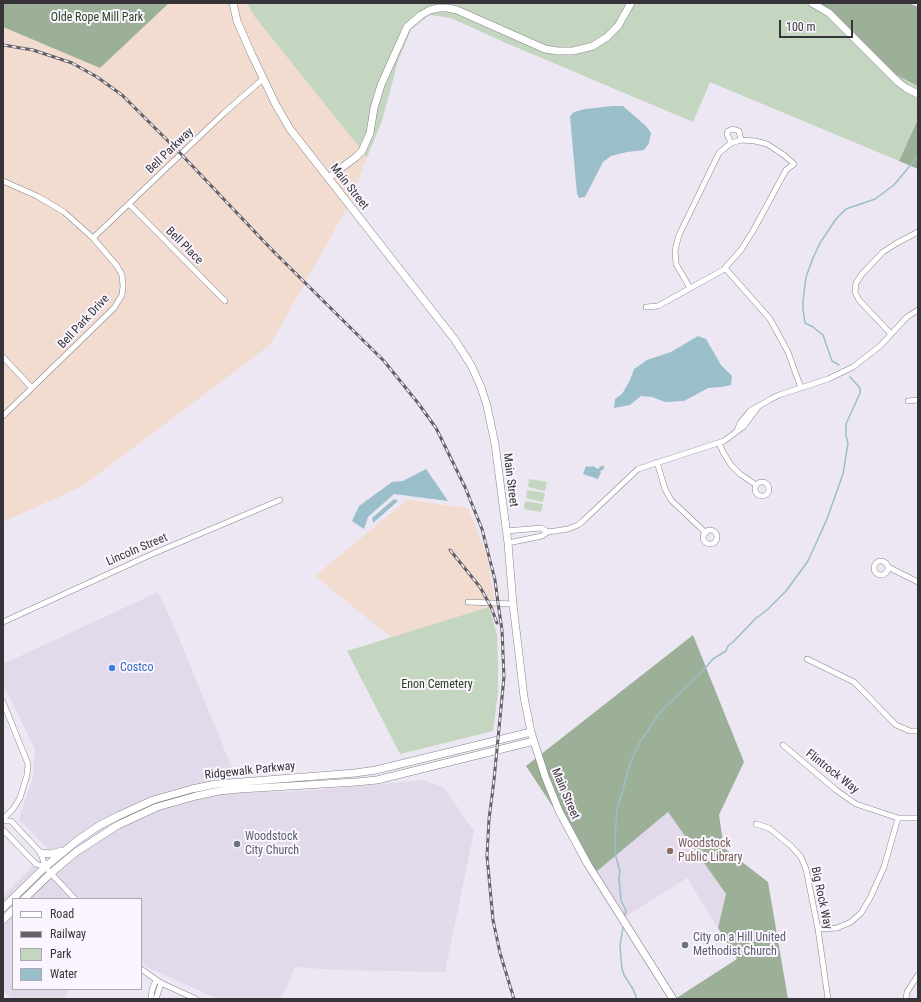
<!DOCTYPE html>
<style>
body{margin:0}
#map{position:relative;width:921px;height:1002px;overflow:hidden;background:#ede7f3;font-family:"Roboto Condensed",sans-serif}
canvas{display:block}
.frame{position:absolute;inset:0;border:4px solid #363438;pointer-events:none}
.legend{position:absolute;left:12px;top:898px;width:130px;height:92px;box-sizing:border-box;background:#faf5fe;border:1px solid #aca8af;margin:0;padding:5px 7px;list-style:none;font-size:12px;color:#363438}
.legend li{display:flex;align-items:center;gap:8px;height:20px}
.legend b{width:20px;border:1px solid #aca8af}
.scale{position:absolute;left:779px;top:20px;width:74px;height:18px;box-sizing:border-box;border:2px solid #363438;border-top:0;padding-left:5px;font-size:12px;line-height:14px;white-space:nowrap;color:#363438;-webkit-text-stroke:3px #faf5fe;paint-order:stroke}
</style>
<div id="map">
<canvas width="921" height="1002"></canvas>
<div class="frame"></div>
<ul class="legend">
<li><b style="height:5px;background:#fff"></b>Road</li>
<li><b style="height:5px;background:#636066"></b>Railway</li>
<li><b style="height:11px;background:#c4d6c0"></b>Park</li>
<li><b style="height:11px;background:#9bbecb"></b>Water</li>
</ul>
<div class="scale">100 m</div>
</div>
<script>
const context = document.querySelector('canvas').getContext('2d');
context.lineJoin = 'round';
function paint(path, color) { context.fillStyle = color; context.fill(path, 'evenodd'); }
const toPath = rows => new Path2D(rows.map(r => 'M' + r).join(''));
function stroke(path, color, width, dash) { context.strokeStyle = color; context.lineWidth = width; context.lineCap = dash ? 'butt' : 'round'; context.setLineDash(dash || []); context.stroke(path); }
function drawText(font, color, halo, rows, align = 'center') {
  context.font = font + ' "Roboto Condensed",sans-serif'; context.lineWidth = 4; context.setLineDash([]); context.textBaseline = 'middle'; context.strokeStyle = halo; context.fillStyle = color; for (const [text, x, y, turn = 0] of rows) {
    context.save(); context.translate(x, y); context.rotate((+turn || 0) * Math.PI / 180); context.textAlign = isNaN(turn) ? turn : align; if (halo) context.strokeText(text, 0, 0); context.fillText(text, 0, 0); context.restore();
  }
}
const built = toPath([
 [158,592,177,633,242,793,303,791,424,780,444,788,474,831,445,972,337,970,295,967,281,999,218,999,147,967,141,961,141,899,13,899,13,989,71,989,63,999,12,999,3,991,3,896,49,850,19,819,33,777,35,749,3,684,3,664],
 [668,812,726,894,718,928,687,878,626,916,596,872]
]);
const industrial = toPath([
 [169,3,247,3,255,17,367,157,351,201,270,345,81,487,3,522,3,27,100,68],
 [407,500,468,508,487,556,496,608,489,607,392,638,315,576]
]);
const green = toPath([
 [247,3,816,3,890,72,918,86,918,119,899,161,710,82,693,122,506,43,451,18,429,15,411,30,398,61,382,121,367,157,255,17],
 [529,479,547,482,545,491,528,487],
 [527,490,545,493,543,502,526,498],
 [525,501,543,504,541,512,524,509],
 [489,607,497,635,498,659,498,692,493,731,400,754,347,651]
]);
const forest = toPath([
 [3,3,169,3,100,68,3,27],
 [816,3,908,3,918,7,918,86,890,72],
 [918,119,918,169,899,161],
 [693,635,744,762,719,815,724,848,768,882,788,999,675,999,737,959,718,928,726,894,668,812,596,872,526,766]
]);
const water = toPath([
 [613,106,623,106,646,126,651,133,649,143,644,150,627,152,611,156,603,162,585,197,579,198,577,194,570,116,574,112,585,109],
 [698,336,706,339,721,365,732,376,731,385,721,387,708,388,684,401,665,402,652,397,641,396,630,405,614,408,615,399,622,394,630,380,634,369,647,360,671,352],
 [586,466,589,467,593,466,598,469,601,466,604,466,604,469,600,471,601,472,598,479,583,474],
 [426,469,448,501,394,494,368,517,364,529,352,521,359,506,392,482,403,481],
 [394,499,398,501,373,523,372,518]
]);
const stream = toPath([
 [839,365,832,361,823,335,813,327,805,323,803,309,803,301,806,277,813,258,820,243,836,219,846,209,875,199,894,185,918,156],
 [625,915,626,911,621,900,619,879,620,871,616,857,615,838,617,808,623,790,629,766,634,754,640,742,661,711,699,675,713,659,726,651,728,646,734,641,755,619,767,610,786,591,808,561,827,519,843,474,848,443,846,436,846,424,860,393,860,388,850,377],
 [623,927,620,946,622,969,624,975,633,989,637,999]
]);
const street = toPath([
 [731,143,727,134,728,131,733,129,739,131,741,140],
 [3,181,37,196,64,212,93,238,117,266,122,275,123,286,122,295,114,308,3,416],
 [129,204,225,301],
 [93,238,224,113,263,79],
 [725,268,770,319,788,352,801,388],
 [646,307,658,306,723,270,741,250,753,231,786,170,794,164,784,155,767,144,755,141,741,140,731,143,719,153,679,235,675,250,676,264,690,288],
 [891,334,859,300,855,292,856,283,862,274,883,252,897,243,918,232],
 [3,357,32,388],
 [908,401,918,400],
 [737,431,740,423,750,411,771,399,779,395,828,379,853,367,880,346,907,317,918,310],
 [719,443,723,452,731,465,740,474,756,485],
 [657,462,665,489,671,500,706,533],
 '755 489a7 7 0 1 1 14 0a7 7 0 1 1-14 0Z',
 '703 537a7 7 0 1 1 14 0a7 7 0 1 1-14 0Z',
 [506,531,541,528,548,532,555,531,568,529,578,525,583,521,638,469,724,441,744,426,758,407],
 [508,543,542,536,548,532],
 '874 568a7 7 0 1 1 14 0a7 7 0 1 1-14 0Z',
 [888,567,918,582],
 [468,602,513,604],
 [3,622,150,555,280,500],
 [807,659,854,682,896,725,910,731,918,731],
 [3,702,28,764,27,775,20,798,13,809,3,819],
 [783,745,836,790,856,804,898,818,918,818],
 [3,821,11,821,41,853,45,867],
 [756,824,769,828,791,846,801,857,806,869,818,929,828,999],
 [3,830,36,864,45,867,75,899],
 [818,929,837,928,851,922,861,913,870,898,884,867,898,818],
 [141,969,161,983,196,999],
 [151,999,152,990,156,980],
 [156,999,161,983],
 [906,999,907,992,918,975]
]);
const secondary = toPath([
 [233,3,237,21,252,55,276,105,290,129,455,340,471,365,481,387,487,406,495,444,508,543,513,604,524,697,531,732,545,776,559,811,587,863,673,999],
 [812,3,829,13,898,82,906,88,918,94],
 [328,178,356,157,362,151,370,133,374,108,381,85,407,27,421,15,430,10,439,8,448,8,457,10,545,49,558,51,573,51,593,46,607,37,618,26,631,3],
 [41,853,51,854,62,851],
 [24,899,51,873,76,852,118,825,157,807,196,796,219,791,240,789,356,782,377,780,534,741],
 [3,908,45,867,78,840,100,825,118,816,153,800,192,789,216,784,355,773,376,770,531,732],
 [3,920,13,910]
]);
const rail = toPath([
 [3,45,33,50,72,63,97,77,122,95,181,154,273,251,384,361,418,403,436,428,465,487,482,529,495,580,498,603,502,630,504,677,494,780,489,819,487,856,493,920,500,953,514,999],
 [450,550,480,587,491,607,497,623]
]);
const markers = [
 [112,668,4,"#3f7fe0"],
 [237,844,4,"#6b7280"],
 [670,851,4,"#8d6e63"],
 [685,945,4,"#6b7280"]
];
const parkNames = [
 ["Olde Rope Mill Park",97,18],
 ["Enon Cemetery",437,685]
];
const streetNames = [
 ["Bell Parkway",170,151,-44],
 ["Main Street",349,187,52],
 ["Bell Place",184,246,45],
 ["Bell Park Drive",84,322,-47],
 ["Main Street",510,480,83],
 ["Lincoln Street",137,550,-23],
 ["Ridgewalk Parkway",250,771,-6],
 ["Flintrock Way",832,772,38],
 ["Main Street",565,794,67],
 ["Big Rock Way",821,898,78]
];
const shopNames = [
 ["Costco",120,668]
];
const worshipNames = [
 ["Woodstock",245,837],
 ["City Church",245,851],
 ["City on a Hill United",693,938],
 ["Methodist Church",693,952]
];
const educationNames = [
 ["Woodstock",678,844],
 ["Public Library",678,858]
];
paint(built, '#e2d9ea');
paint(industrial, '#f2dbcf');
paint(green, '#c4d6c0');
paint(forest, '#9cb097');
paint(water, '#9bbecb');
stroke(stream, '#9bbecb', 1.5);
stroke(street, '#88838d', 6);
stroke(secondary, '#88838d', 8);
stroke(street, '#fff', 5);
stroke(secondary, '#fff', 7);
stroke(rail, '#636066', 3);
stroke(rail, '#faf5fe', 1.5, [4.5]);
for (const [x, y, r, color] of markers) { const dot = new Path2D(); dot.arc(x, y, r, 0, 2 * Math.PI); context.fillStyle = color; context.fill(dot); stroke(dot, '#faf5fe', 1.5); }
drawText('12px', '#26441e', '#faf5fe', parkNames);
drawText('12px', '#363438', '#faf5fe', streetNames);
drawText('12px', '#366cbe', '#faf5fe', shopNames, 'left');
drawText('12px', '#5b616d', '#faf5fe', worshipNames, 'left');
drawText('12px', '#785e54', '#faf5fe', educationNames, 'left');
</script>
